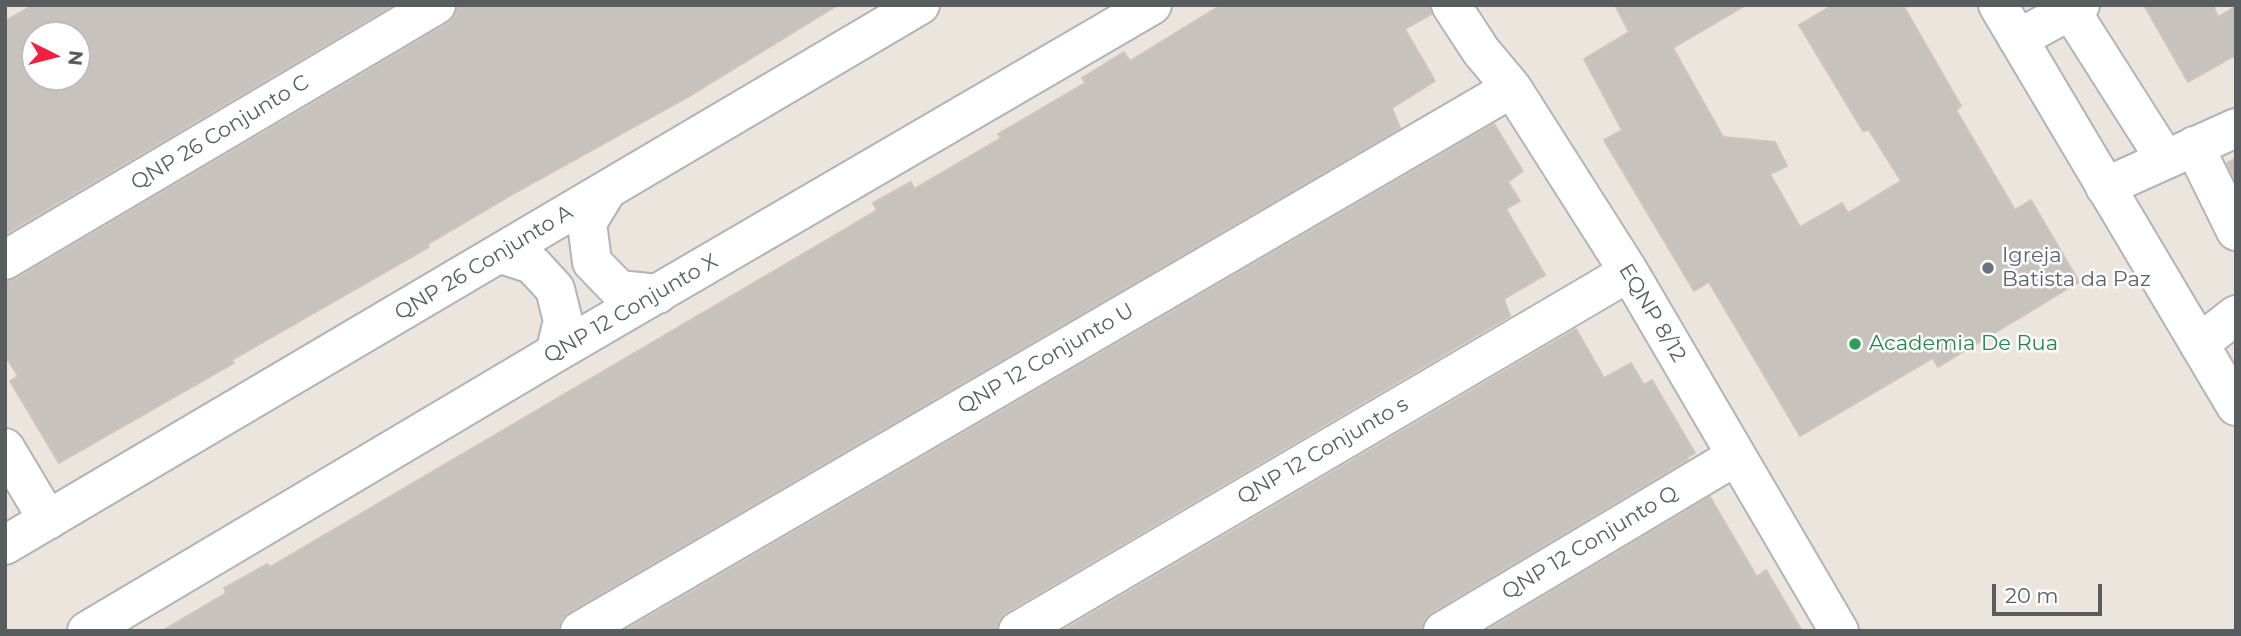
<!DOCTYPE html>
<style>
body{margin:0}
#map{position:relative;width:2241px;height:636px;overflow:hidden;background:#ece5de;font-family:Montserrat,sans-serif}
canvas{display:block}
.frame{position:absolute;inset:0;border:7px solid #585e60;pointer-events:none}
.north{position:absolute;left:21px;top:21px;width:70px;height:70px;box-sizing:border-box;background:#fff;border:2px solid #bcbfbf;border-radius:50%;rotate:96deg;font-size:19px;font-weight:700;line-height:28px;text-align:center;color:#585e60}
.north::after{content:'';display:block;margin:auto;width:24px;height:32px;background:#ee2143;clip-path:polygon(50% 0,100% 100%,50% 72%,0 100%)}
.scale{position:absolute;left:1992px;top:584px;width:110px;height:32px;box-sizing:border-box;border:4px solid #585e60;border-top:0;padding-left:9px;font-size:21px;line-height:24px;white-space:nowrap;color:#585e60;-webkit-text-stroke:5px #fff;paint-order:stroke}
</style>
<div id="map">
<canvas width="2241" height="636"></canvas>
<div class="frame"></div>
<div class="north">N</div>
<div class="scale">20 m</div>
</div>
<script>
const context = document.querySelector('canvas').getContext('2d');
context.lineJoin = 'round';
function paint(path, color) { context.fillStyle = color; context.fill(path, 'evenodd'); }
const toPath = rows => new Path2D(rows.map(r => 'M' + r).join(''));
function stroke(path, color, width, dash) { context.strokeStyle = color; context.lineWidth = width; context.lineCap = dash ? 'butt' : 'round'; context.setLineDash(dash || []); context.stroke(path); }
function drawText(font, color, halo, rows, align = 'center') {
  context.font = font + ' Montserrat,sans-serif'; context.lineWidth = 5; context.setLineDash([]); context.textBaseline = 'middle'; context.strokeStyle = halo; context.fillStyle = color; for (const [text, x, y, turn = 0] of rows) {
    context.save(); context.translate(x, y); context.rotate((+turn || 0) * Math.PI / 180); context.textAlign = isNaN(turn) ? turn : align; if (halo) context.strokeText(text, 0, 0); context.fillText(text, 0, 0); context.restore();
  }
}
const building = toPath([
 [33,5,393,5,5,234,5,21,33,5],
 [35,35,77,35,77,77,35,77,35,35],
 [458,5,838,5,688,97,513,194,428,244,429,247,232,360,234,363,59,463,10,381,18,376,5,355,5,282,16,279,447,24,455,16,458,5],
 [1221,5,1429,5,1432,14,1405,29,1435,81,1392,108,1400,128,569,612,561,620,558,631,162,631,226,593,224,588,267,564,270,567,830,238,877,210,873,203,911,182,914,189,1001,138,998,134,1085,83,1082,78,1124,52,1130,61,1221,5],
 [1615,5,1746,5,1673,48,1723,137,1775,142,1787,166,1770,174,1800,227,1842,203,1848,213,1901,181,1869,130,1863,131,1799,25,1833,5,1903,5,1961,106,1956,110,2015,210,2031,200,2079,282,1938,367,1933,358,1800,436,1709,282,1694,291,1604,140,1622,130,1584,59,1629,32,1615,5],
 [2144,5,2213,5,2218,17,2236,6,2236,55,2188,82,2144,5],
 [1494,124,1523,171,1508,182,1520,201,1506,209,1545,275,1504,299,1510,316,1007,612,999,620,996,631,624,631,1494,124],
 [2236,158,2236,181,2227,163,2236,158],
 [1576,329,1604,378,1631,363,1644,385,1652,380,1695,453,1687,457,1688,459,1432,612,1424,620,1421,631,1062,631,1576,329],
 [1710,497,1757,577,1766,570,1802,631,1486,631,1710,497]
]);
const minor = toPath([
 [1451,5,1481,51,1512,88,1629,272,1839,631],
 [2071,11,2165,159],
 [2018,39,2080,5],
 [2194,146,2236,231],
 [2105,187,2236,128],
 [5,260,436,5],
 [2199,344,2236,315],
 [5,448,48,520],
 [580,631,1512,88],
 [1018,631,1629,272],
 [1443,631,1736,456]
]);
const tertiary = toPath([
 [1998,5,2236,406],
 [607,190,587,223,592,262,619,290,658,294],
 [501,254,532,264,555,289,563,321,555,353],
 [5,545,920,5],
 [87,631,555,353,1152,5]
]);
const markers = [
 [1988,268,7,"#6b7280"],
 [1855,344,7,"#2e9e5b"]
];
const streetNames = [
 ["QNP 26 Conjunto C",220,133,-31],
 ["QNP 26 Conjunto A",484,263,-31],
 ["QNP 12 Conjunto X",631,309,-30],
 ["EQNP 8/12",1652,313,59],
 ["QNP 12 Conjunto U",1046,359,-30],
 ["QNP 12 Conjunto s",1323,451,-30],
 ["QNP 12 Conjunto Q",1590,543,-31]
];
const worshipNames = [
 ["Igreja",2002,256],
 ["Batista da Paz",2002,280]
];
const leisureNames = [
 ["Academia De Rua",1869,344]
];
paint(building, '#c8c2bd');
stroke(building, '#d0c5bd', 2);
stroke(minor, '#b0b4b7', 42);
stroke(tertiary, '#b0b4b7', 42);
stroke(minor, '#fff', 38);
stroke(tertiary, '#fff', 38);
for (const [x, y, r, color] of markers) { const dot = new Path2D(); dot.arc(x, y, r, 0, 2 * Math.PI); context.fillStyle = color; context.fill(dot); stroke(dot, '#fff', 2.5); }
drawText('21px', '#585e60', '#fff', streetNames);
drawText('21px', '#5b616d', '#fff', worshipNames, 'left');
drawText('21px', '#27864d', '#fff', leisureNames, 'left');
</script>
